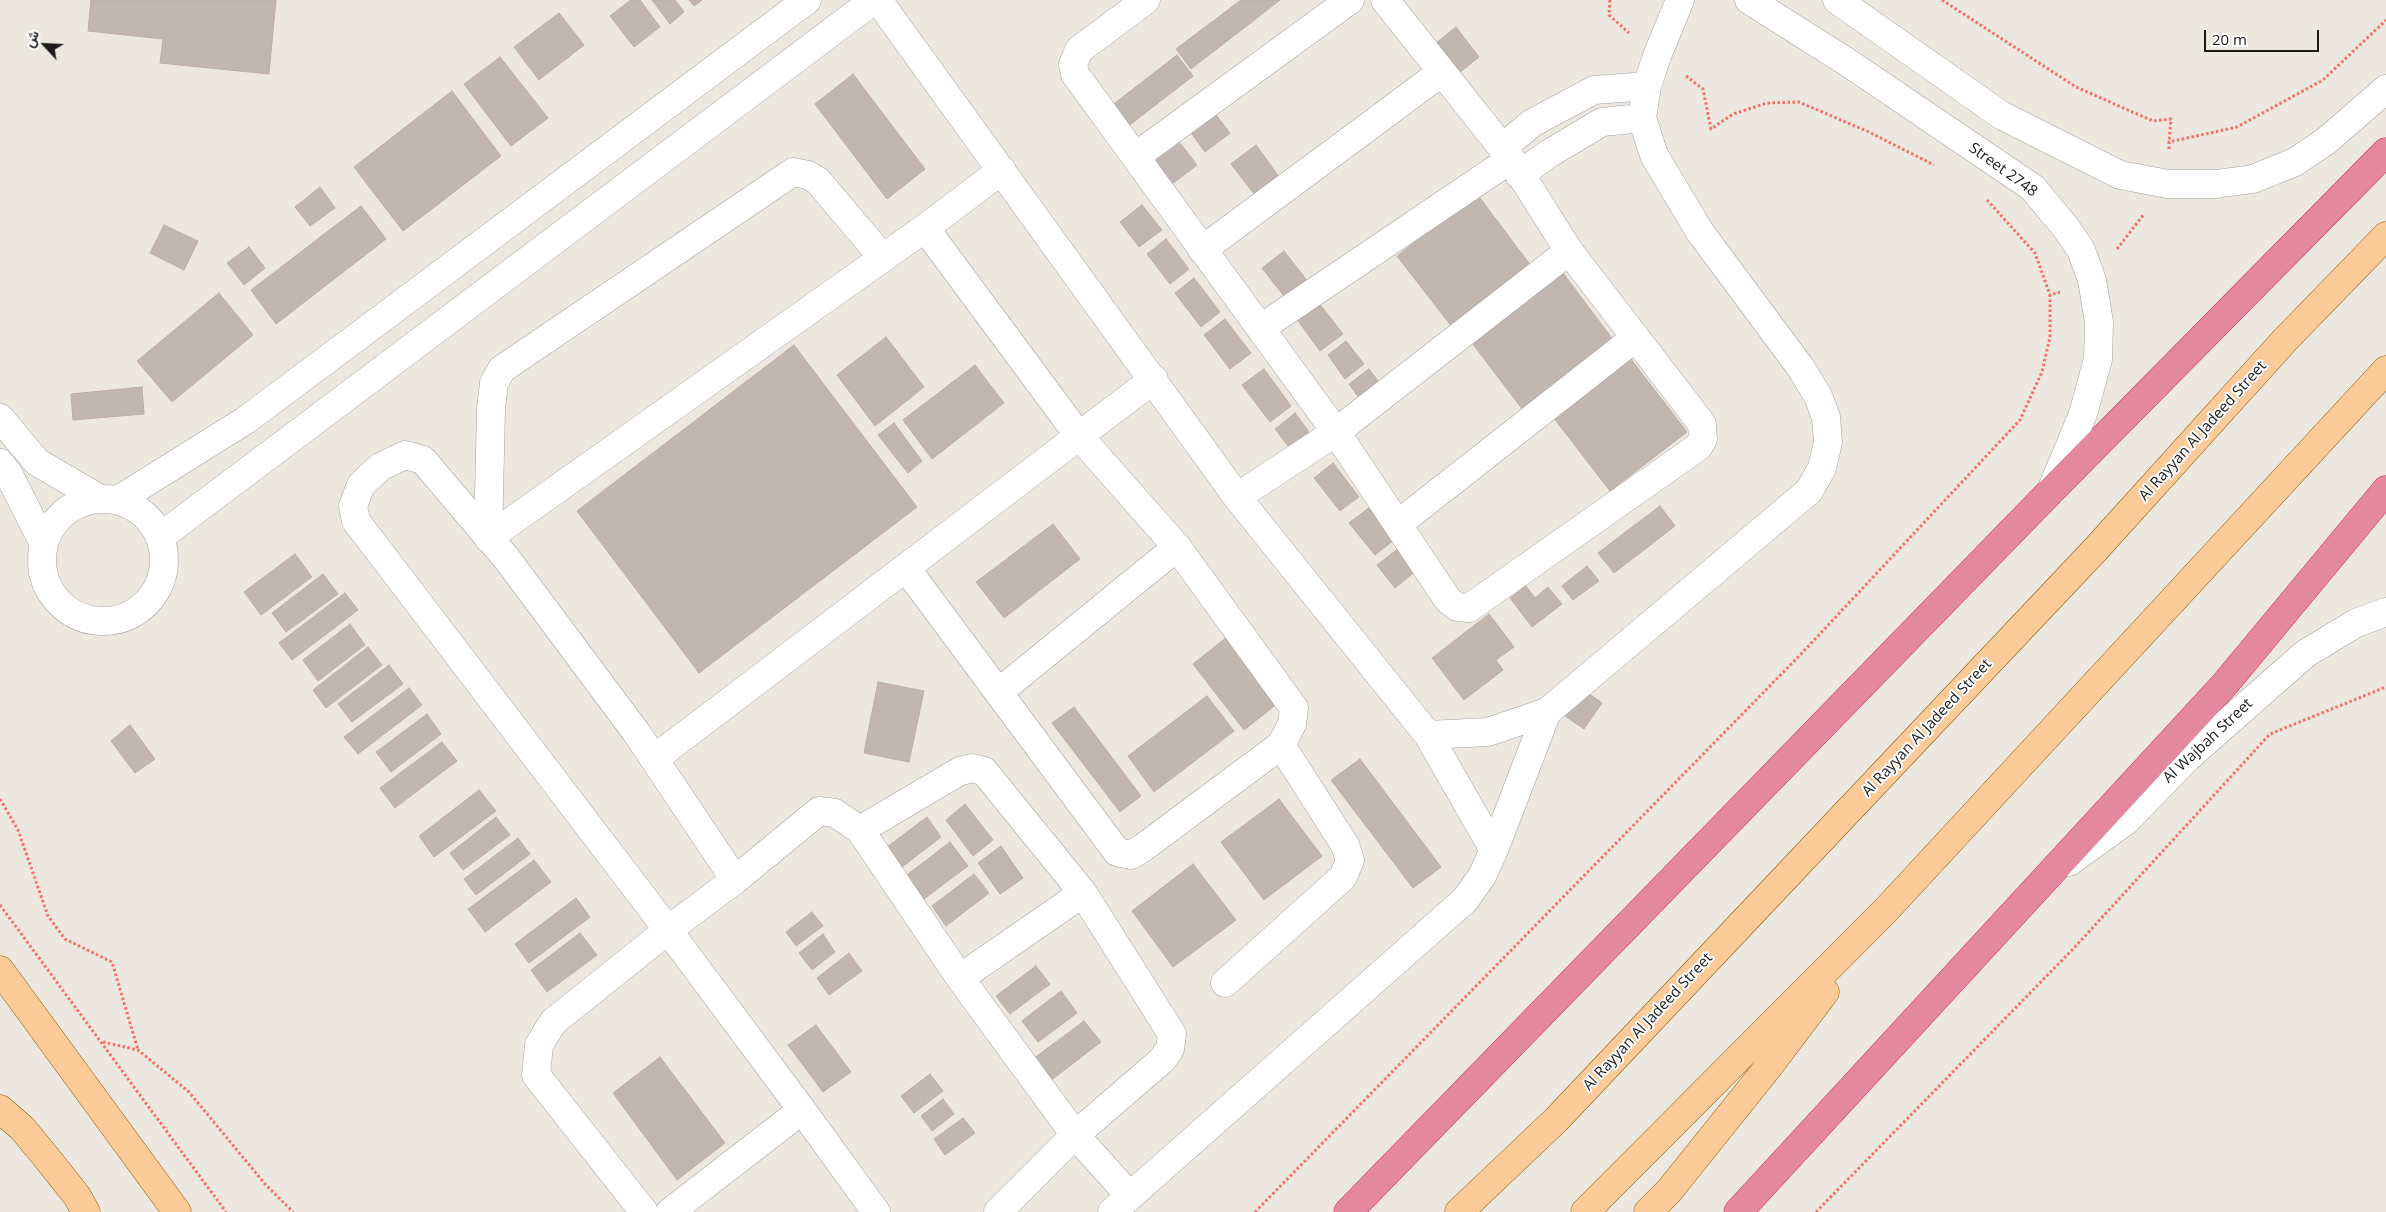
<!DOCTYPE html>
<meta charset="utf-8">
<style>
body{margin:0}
#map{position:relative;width:2386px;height:1212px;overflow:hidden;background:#ece8e0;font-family:"Open Sans",Vazirmatn,sans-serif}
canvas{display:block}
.north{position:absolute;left:20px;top:20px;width:50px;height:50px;-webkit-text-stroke:4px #fff;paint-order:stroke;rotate:295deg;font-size:14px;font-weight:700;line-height:20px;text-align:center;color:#1b1b1b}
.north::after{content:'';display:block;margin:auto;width:18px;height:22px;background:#1b1b1b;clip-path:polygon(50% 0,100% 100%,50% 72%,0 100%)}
.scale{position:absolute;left:2204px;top:30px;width:115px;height:22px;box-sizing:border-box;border:2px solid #1b1b1b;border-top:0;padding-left:6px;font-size:15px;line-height:18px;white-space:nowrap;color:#1b1b1b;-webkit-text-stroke:4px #fff;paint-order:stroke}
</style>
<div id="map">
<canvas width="2386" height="1212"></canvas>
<div class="north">ش</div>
<div class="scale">20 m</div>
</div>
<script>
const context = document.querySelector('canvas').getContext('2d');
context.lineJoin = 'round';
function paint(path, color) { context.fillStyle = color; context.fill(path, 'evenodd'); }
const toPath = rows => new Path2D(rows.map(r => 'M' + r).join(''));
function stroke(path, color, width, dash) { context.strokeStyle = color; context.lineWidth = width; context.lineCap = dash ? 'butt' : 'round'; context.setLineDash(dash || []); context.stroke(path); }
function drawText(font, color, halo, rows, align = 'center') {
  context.font = font + ' "Open Sans",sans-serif'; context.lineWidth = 4; context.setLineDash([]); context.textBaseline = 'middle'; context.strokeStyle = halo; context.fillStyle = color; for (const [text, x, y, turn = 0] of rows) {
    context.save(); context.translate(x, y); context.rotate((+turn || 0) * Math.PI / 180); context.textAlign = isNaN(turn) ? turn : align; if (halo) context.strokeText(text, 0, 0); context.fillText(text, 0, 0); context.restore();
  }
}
const building = toPath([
 [91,0,276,0,269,74,160,63,163,39,88,31,91,0],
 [631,0,640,0,660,27,634,47,610,16,631,0],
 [652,0,675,0,684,12,670,24,652,0],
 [689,0,702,0,694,6,689,0],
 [1241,0,1280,0,1191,69,1176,49,1241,0],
 [559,13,584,45,539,80,514,47,559,13],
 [1456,27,1479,57,1459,73,1436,43,1456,27],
 [1177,55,1193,76,1122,131,1106,110,1177,55],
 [500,57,548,118,511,146,464,84,500,57],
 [853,74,925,169,887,199,815,104,853,74],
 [452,91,501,156,403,231,354,167,452,91],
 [1213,111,1230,133,1205,152,1189,130,1213,111],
 [1180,143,1197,165,1172,184,1155,161,1180,143],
 [1256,145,1282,181,1258,199,1231,164,1256,145],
 [320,187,335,208,310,226,295,207,320,187],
 [1477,194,1531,266,1452,327,1397,256,1477,194],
 [1142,205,1162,230,1139,247,1120,222,1142,205],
 [361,206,386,239,276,324,251,290,361,206],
 [164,225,198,241,184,270,150,253,164,225],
 [1166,239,1189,269,1170,284,1147,254,1166,239],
 [249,247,265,268,244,285,227,263,249,247],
 [1284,251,1309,283,1287,300,1262,268,1284,251],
 [1560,269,1614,341,1523,410,1469,339,1560,269],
 [1194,278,1220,312,1201,327,1175,293,1194,278],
 [219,293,253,335,172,402,137,361,219,293],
 [1315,298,1343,334,1320,351,1294,315,1315,298],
 [1225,319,1251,353,1230,369,1204,335,1225,319],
 [886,337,924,387,875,426,837,375,886,337],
 [1346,341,1364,364,1345,379,1328,355,1346,341],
 [794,345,917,507,699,673,577,511,794,345],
 [1627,354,1687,432,1610,491,1550,413,1627,354],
 [975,365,1004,403,932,459,903,420,975,365],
 [1264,369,1291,406,1270,422,1242,385,1264,369],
 [1369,369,1385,390,1364,405,1349,384,1369,369],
 [142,387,144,414,73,420,71,394,142,387],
 [1295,413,1312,436,1292,451,1275,429,1295,413],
 [894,423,922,461,908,473,878,435,894,423],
 [1333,463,1359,497,1340,511,1314,478,1333,463],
 [1660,506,1675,526,1614,573,1598,553,1660,506],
 [1370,507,1394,540,1375,555,1349,523,1370,507],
 [1053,524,1080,559,1004,618,976,582,1053,524],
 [1399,548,1417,570,1395,588,1377,565,1399,548],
 [295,554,312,577,261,615,244,592,295,554],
 [1587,566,1599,581,1573,600,1562,586,1587,566],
 [323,574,338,594,286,632,272,613,323,574],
 [1526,586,1535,598,1548,587,1562,604,1532,627,1510,598,1526,586],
 [345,593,358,610,292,660,279,643,345,593],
 [1489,614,1514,647,1496,660,1503,670,1464,700,1432,658,1489,614],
 [350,624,365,645,318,681,303,660,350,624],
 [1227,637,1277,704,1244,730,1193,664,1227,637],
 [368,647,382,665,326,708,313,690,368,647],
 [389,665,403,684,352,722,338,704,389,665],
 [878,682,924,691,909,762,864,753,878,682],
 [409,688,422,705,358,754,344,737,409,688],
 [1584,690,1602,703,1584,729,1565,716,1584,690],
 [1207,696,1234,731,1154,792,1128,756,1207,696],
 [1074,707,1141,796,1120,812,1052,723,1074,707],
 [427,714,441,734,391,772,376,752,427,714],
 [130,725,155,759,135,773,111,741,130,725],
 [442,742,457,761,395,808,380,788,442,742],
 [1360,759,1441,867,1413,888,1331,780,1360,759],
 [479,790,496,811,434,857,419,836,479,790],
 [1279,799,1322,856,1264,900,1221,842,1279,799],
 [965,804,993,840,973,856,946,820,965,804],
 [496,817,510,835,463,870,450,853,496,817],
 [927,817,941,837,902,867,887,847,927,817],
 [518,838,530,854,476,895,464,879,518,838],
 [950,842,968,866,924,899,907,875,950,842],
 [1001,846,1023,878,1000,894,978,863,1001,846],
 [534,860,551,882,485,932,468,909,534,860],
 [1193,864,1236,920,1173,967,1132,911,1193,864],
 [974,874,989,893,946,926,932,906,974,874],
 [576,898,590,917,529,963,515,944,576,898],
 [812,912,823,926,796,946,786,932,812,912],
 [580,933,597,955,547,992,531,970,580,933],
 [823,934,835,952,812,970,799,953,823,934],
 [849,953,862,971,829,995,817,978,849,953],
 [1036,966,1050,984,1010,1014,996,996,1036,966],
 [1061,991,1077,1013,1038,1042,1022,1021,1061,991],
 [1084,1021,1101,1042,1050,1081,1033,1059,1084,1021],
 [816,1025,851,1072,823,1092,788,1045,816,1025],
 [660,1057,725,1143,677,1180,613,1093,660,1057],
 [930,1074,943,1091,914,1113,901,1096,930,1074],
 [943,1099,954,1114,932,1131,921,1116,943,1099],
 [963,1118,975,1133,945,1155,934,1139,963,1118]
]);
const path = toPath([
 [1610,0,1609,15,1629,33],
 [1942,0,2076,87,2153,121,2171,119,2169,142],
 [1686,76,1703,89,1711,129,1733,114,1767,103,1799,102,1869,132,1934,165],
 [2169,149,2169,142,2237,127,2323,80,2386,20],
 [1987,200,2035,253,2050,295],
 [2117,249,2144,214],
 [0,799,18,830,48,916,65,939,112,962,138,1050],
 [0,905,226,1212],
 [103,1042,138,1050,189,1092,265,1184,293,1212],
 [1255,1212,1802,653,2020,420,2042,372,2050,337,2050,295,2060,292],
 [1816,1212,2074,948,2270,734,2386,687]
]);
const minor = toPath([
 [878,0,1237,497,1428,735,1494,850],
 [1146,0,1079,50,1073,64,1075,74,1336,432,1448,600,1457,607,1469,608,1698,447,1703,439,1702,424,1569,251,1511,159,1385,0],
 [1749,0,1847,62,2033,188,2066,228,2081,250,2092,280,2099,322,2098,359,2083,414,2051,491],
 [1837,0,2001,115,2120,175,2168,184,2216,184,2253,179,2295,162,2326,141,2386,89],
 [1502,148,1532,123,1594,90,1647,86],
 [1136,156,1350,0],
 [1519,175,1550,153,1602,122,1642,118],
 [1202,250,1442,72],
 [1261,328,1511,159],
 [0,418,37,462,100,499],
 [0,463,8,473,44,544],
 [1237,497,1336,432,1569,251],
 '42 560a61 61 0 1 1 122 0a61 61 0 1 1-122 0Z',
 [118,500,246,420,807,0],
 [1398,524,1635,338],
 [160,537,874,0],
 [488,538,491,409,494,383,502,369,793,172,808,175,818,181,883,258],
 [488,538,925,228,1002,170],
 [906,568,1117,852,1131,855,1144,847,1281,745,1292,724,1294,708,1177,547,1079,436,925,228],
 [999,692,1177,547],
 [1428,735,1488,732,1547,712,1809,491,1822,468,1828,442,1826,417,1818,396,1801,368,1700,232,1654,155,1642,118,1647,86,1657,56,1680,0],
 [654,759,1154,379],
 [860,830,960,771,973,768,984,771,1083,893,960,978],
 [2069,862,2126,821,2187,758,2305,654,2356,623,2386,612],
 [735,880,636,732,507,559,423,460,405,455,380,467,361,485,353,506,356,521,668,930,802,1110,876,1212],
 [1225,983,1343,877,1350,860,1345,845,1281,745],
 [644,1212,536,1075,539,1045,553,1022,668,930,735,880,819,811,835,813,860,830,960,978,1075,1135,1130,1196],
 [670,1212,802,1110],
 [998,1212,1075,1135,1161,1061,1170,1049,1172,1034,1083,893],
 [1112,1212,1465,900,1482,876,1494,850,1547,712]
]);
const major = toPath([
 [0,970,177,1212],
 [0,1109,22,1128,46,1157,77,1196,86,1212],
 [1459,1212,1556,1120,2095,550,2285,340,2386,236],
 [1585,1212,1886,910,2386,370],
 [1648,1212,1669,1191,1766,1070,1825,992]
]);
const highway = toPath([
 [1348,1212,2050,492,2386,152],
 [1738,1212,2225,684,2386,490]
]);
const streetNames = [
 ["Street 2748",2003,170,36],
 ["Al Rayyan Al Jadeed Street",2203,431,-48],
 ["Al Rayyan Al Jadeed Street",1927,728,-47],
 ["Al Wajbah Street",2208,741,-43],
 ["Al Rayyan Al Jadeed Street",1648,1022,-47]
];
paint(building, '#c1b7b0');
stroke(building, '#bdada3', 1);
stroke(minor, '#a2a2a2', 29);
stroke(major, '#8e5903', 29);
stroke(highway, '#d1266a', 29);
stroke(path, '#f76e67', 3, [2.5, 2.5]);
stroke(minor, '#fff', 28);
stroke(major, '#faca98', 28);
stroke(highway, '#e4889e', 28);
drawText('15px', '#1b1b1b', '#fff', streetNames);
</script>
